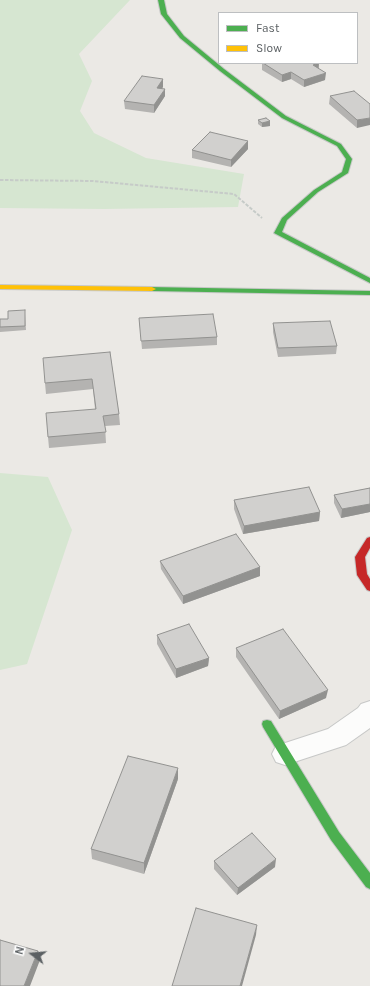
<!DOCTYPE html>
<style>
body{margin:0}
#map{position:relative;width:370px;height:986px;overflow:hidden;background:#ebe9e5;font-family:Karla,sans-serif}
canvas{display:block}
.legend{position:absolute;left:218px;top:12px;width:140px;height:52px;box-sizing:border-box;background:#fff;border:1px solid #bdbfc1;margin:0;padding:5px 7px;list-style:none;font-size:12px;color:#5b6063}
.legend li{display:flex;align-items:center;gap:8px;height:20px}
.legend b{width:20px;border:1px solid #bdbfc1}
.north{position:absolute;left:12px;top:934px;width:40px;height:40px;-webkit-text-stroke:3px #fff;paint-order:stroke;rotate:286deg;font-size:11px;font-weight:700;line-height:16px;text-align:center;color:#5b6063}
.north::after{content:'';display:block;margin:auto;width:14px;height:18px;background:#5b6063;clip-path:polygon(50% 0,100% 100%,50% 72%,0 100%)}
</style>
<div id="map">
<canvas width="370" height="986"></canvas>
<ul class="legend">
<li><b style="height:5px;background:#4caf50"></b>Fast</li>
<li><b style="height:5px;background:#ffc107"></b>Slow</li>
</ul>
<div class="north">N</div>
</div>
<script>
const context = document.querySelector('canvas').getContext('2d');
context.lineJoin = 'round';
function paint(path, color) { context.fillStyle = color; context.fill(path, 'evenodd'); }
const toPath = rows => new Path2D(rows.map(r => 'M' + r).join(''));
function stroke(path, color, width, dash) { context.strokeStyle = color; context.lineWidth = width; context.lineCap = dash ? 'butt' : 'round'; context.setLineDash(dash || []); context.stroke(path); }
const green = toPath([
 [0,0,130,0,79,54,92,81,80,111,94,133,146,158,244,174,238,207,104,209,0,208],
 [0,473,48,477,72,530,27,664,0,670]
]);
const path = toPath([
 [0,180,93,181,234,194,262,218]
]);
const street = toPath([
 [370,701,370,728,346,745,285,765,276,762,272,754,276,746,328,729,358,708,361,704,370,701]
]);
const fast = toPath([
 [158,0,164,0,167,14,184,36,224,69,286,116,341,144,352,159,348,173,318,192,287,220,282,232,370,278,370,283,274,233,282,218,314,190,342,172,346,159,337,146,282,118,220,71,180,38,161,14,158,0],
 [149,287,370,291,370,295,152,291,149,291,149,287],
 [267,720,271,721,339,832,370,873,370,889,366,887,331,840,263,727,262,724,263,721,267,720]
]);
const slow = toPath([
 [0,285,152,287,156,289,152,291,0,289,0,285]
]);
const jam = toPath([
 [370,537,370,548,365,557,367,574,370,579,370,591,367,590,357,575,355,557,367,538,370,537]
]);
const wall = toPath([
 [262,63,319,63,319,69,325,80,304,87,291,79,282,82,262,70],
 [163,79,163,87,162,88,165,96,154,113,125,109,124,101],
 [330,96,370,104,357,128,329,104],
 [258,120,270,121,270,126,262,127,258,124],
 [248,141,248,149,231,167,192,158,192,150],
 [25,314,26,330,0,332,0,319,8,319],
 [139,318,217,337,217,345,142,349],
 [273,323,337,346,336,354,278,357,273,332],
 [110,352,119,414,120,425,105,426,106,443,49,448,48,437,95,409,93,389,46,394,45,383],
 [370,488,370,512,341,518,334,503,334,495],
 [234,500,320,512,319,521,243,534,234,509],
 [160,561,260,567,260,576,183,604,161,569],
 [157,635,209,658,208,666,176,678,157,644],
 [236,648,326,698,279,719,236,657],
 [178,779,144,874,92,859,91,849],
 [214,861,275,867,237,895,214,869]
]);
const shadedWall = toPath([
 [319,63,318,70,313,65],
 [291,72,291,79,282,82,282,75],
 [326,73,325,80,304,87,304,80],
 [163,79,163,87,157,95,157,88],
 [165,89,165,96,154,113,154,105],
 [370,118,370,125,357,128,357,120],
 [270,121,270,126,262,127,262,123],
 [248,141,248,149,231,167,231,160],
 [370,504,370,512,341,518,342,509],
 [320,512,319,521,243,534,244,526],
 [260,567,260,576,183,604,183,596],
 [209,658,208,666,176,678,176,669],
 [328,690,326,698,279,719,280,711],
 [178,768,178,779,144,874,144,863],
 [276,859,275,867,237,895,238,888],
 [257,925,256,935,242,986,240,986],
 [38,951,40,960,30,986,24,986]
]);
const building = toPath([
 [263,63,319,63,313,65,326,73,304,80,291,72,282,75,263,63],
 [142,76,163,79,157,88,165,89,154,105,124,101,142,76],
 [354,91,370,104,370,118,357,120,330,96,354,91],
 [266,118,270,121,262,123,258,120,266,118],
 [210,132,248,141,231,160,192,150,210,132],
 [25,310,25,326,0,327,0,319,8,319,8,311,25,310],
 [213,314,217,337,141,341,139,318,213,314],
 [330,321,337,346,278,348,273,323,330,321],
 [110,352,119,414,103,416,106,432,48,437,46,413,96,409,92,379,45,383,43,358,110,352],
 [309,487,320,512,244,526,234,500,309,487],
 [370,488,370,504,342,509,334,495,370,488],
 [236,534,260,567,183,596,160,561,236,534],
 [189,624,209,658,176,669,157,635,189,624],
 [283,629,328,690,280,711,236,648,283,629],
 [128,756,178,768,144,863,91,849,128,756],
 [252,833,276,859,238,888,214,861,252,833],
 [196,908,257,925,240,986,172,986,196,908],
 [0,940,38,951,24,986,0,986,0,940]
]);
paint(green, '#d6e6d1');
stroke(street, '#c7c8c7', 2);
stroke(fast, '#c7c8c7', 2);
stroke(slow, '#c7c8c7', 2);
stroke(jam, '#c7c8c7', 2);
stroke(path, '#c6cbc8', 2, [3.5, 1.5]);
paint(street, '#fcfcfb');
paint(fast, '#4caf50');
paint(slow, '#ffc107');
paint(jam, '#c62828');
paint(wall, '#b4b3b1');
paint(shadedWall, '#929290');
paint(building, '#d1d0ce');
stroke(building, '#929290', 1);
</script>
